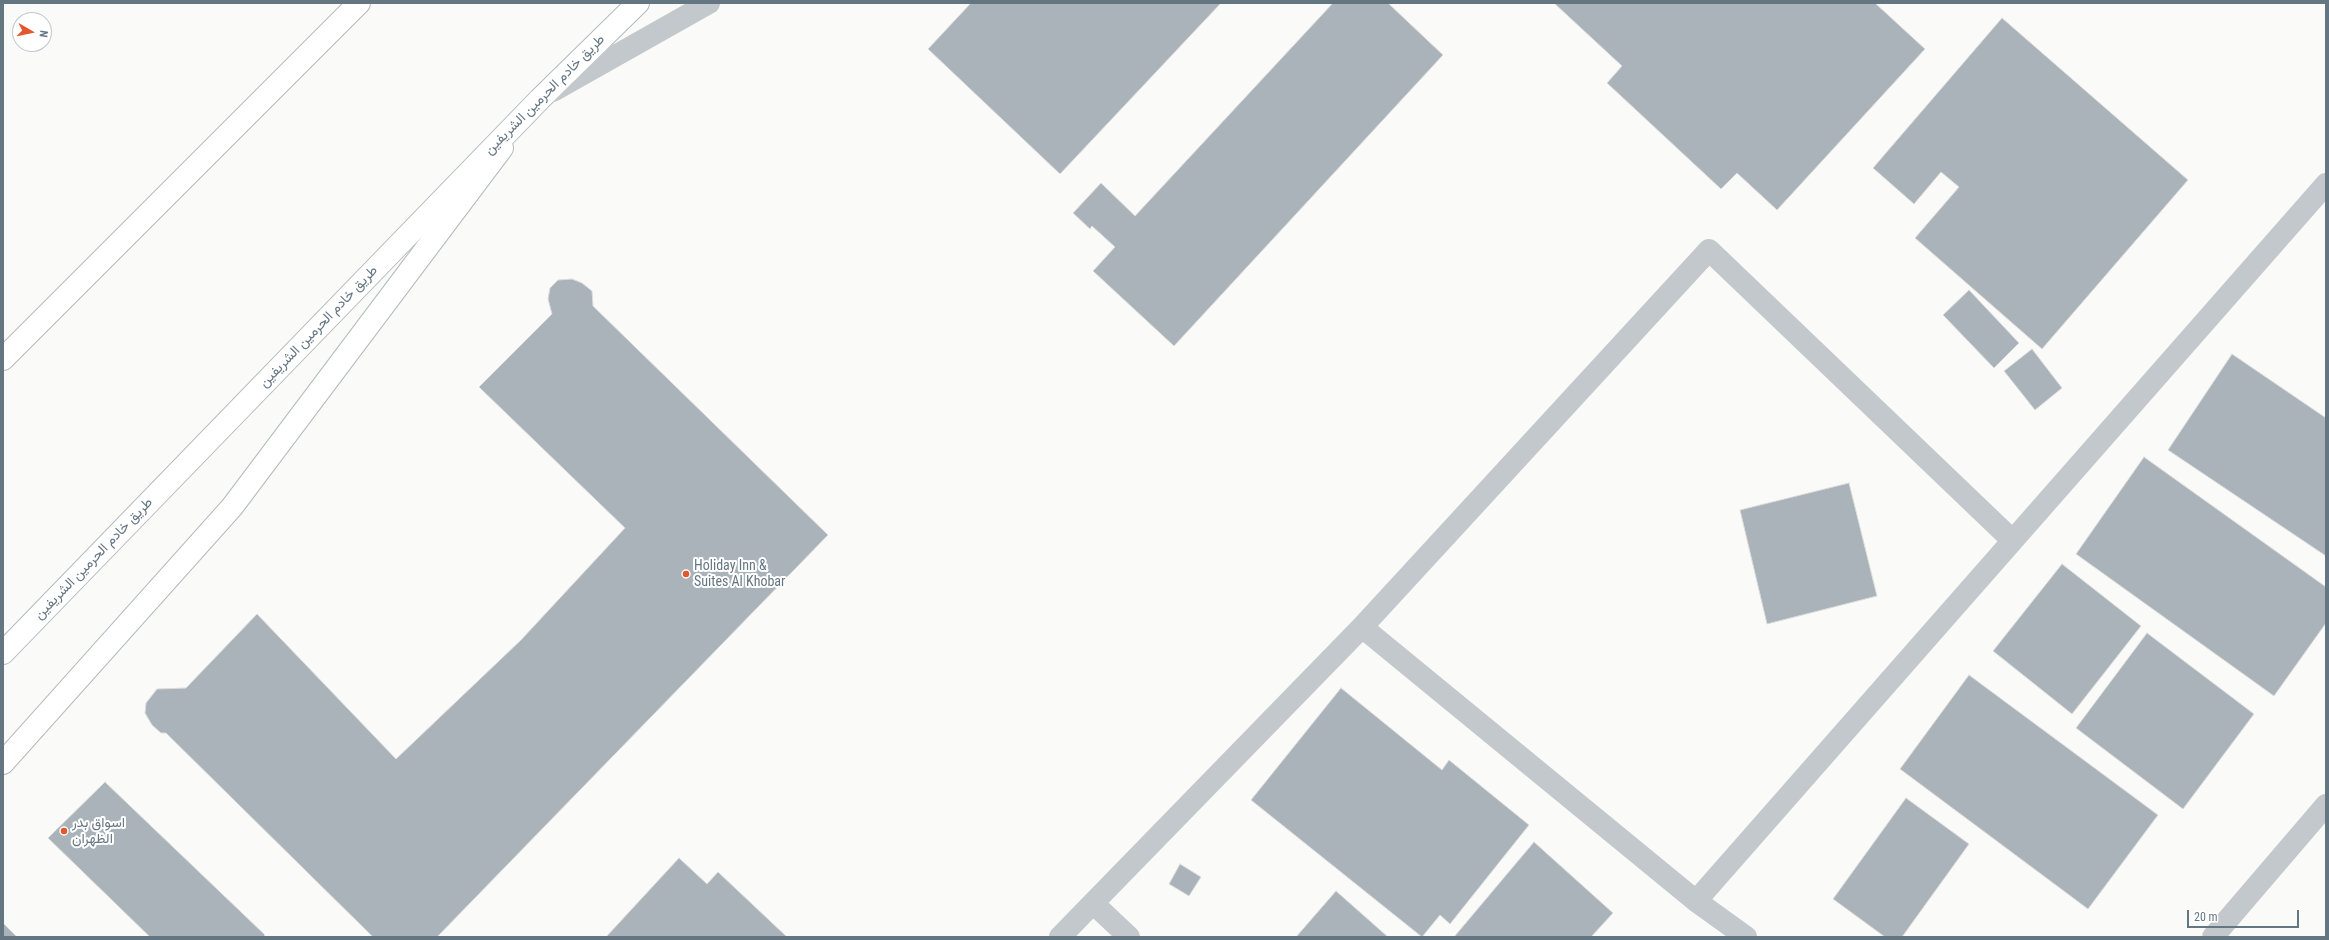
<!DOCTYPE html>
<meta charset="utf-8">
<style>
body{margin:0}
#map{position:relative;width:2329px;height:940px;overflow:hidden;background:#fafaf8;font-family:"Roboto Condensed",sans-serif}
canvas{display:block}
.frame{position:absolute;inset:0;border:4px solid #657683;pointer-events:none}
.north{position:absolute;left:12px;top:12px;width:40px;height:40px;box-sizing:border-box;background:#fff;border:1px solid #c1c8cd;border-radius:50%;rotate:99deg;font-size:11px;font-weight:700;line-height:16px;text-align:center;color:#657683}
.north::after{content:'';display:block;margin:auto;width:14px;height:18px;background:#e4572e;clip-path:polygon(50% 0,100% 100%,50% 72%,0 100%)}
.scale{position:absolute;left:2187px;top:910px;width:112px;height:18px;box-sizing:border-box;border:2px solid #657683;border-top:0;padding-left:5px;font-size:12px;line-height:14px;white-space:nowrap;color:#657683;-webkit-text-stroke:3px #fff;paint-order:stroke}
</style>
<div id="map">
<canvas width="2329" height="940"></canvas>
<div class="frame"></div>
<div class="north">N</div>
<div class="scale">20 m</div>
</div>
<script>
const context = document.querySelector('canvas').getContext('2d');
context.lineJoin = 'round';
function paint(path, color) { context.fillStyle = color; context.fill(path, 'evenodd'); }
const toPath = rows => new Path2D(rows.map(r => 'M' + r).join(''));
function stroke(path, color, width, dash) { context.strokeStyle = color; context.lineWidth = width; context.lineCap = dash ? 'butt' : 'round'; context.setLineDash(dash || []); context.stroke(path); }
function drawText(font, color, halo, rows, align = 'center') {
  context.font = font + ' "Roboto Condensed",Vazirmatn,sans-serif'; context.lineWidth = 4; context.setLineDash([]); context.textBaseline = 'middle'; context.strokeStyle = halo; context.fillStyle = color; for (const [text, x, y, turn = 0] of rows) {
    context.save(); context.translate(x, y); context.rotate((+turn || 0) * Math.PI / 180); context.textAlign = isNaN(turn) ? turn : align; if (halo) context.strokeText(text, 0, 0); context.fillText(text, 0, 0); context.restore();
  }
}
const building = toPath([
 [971,3,1221,3,1060,174,928,49,971,3],
 [1333,3,1388,3,1443,55,1174,346,1093,271,1115,247,1092,226,1090,229,1073,213,1101,183,1135,216,1333,3],
 [1554,3,1875,3,1925,49,1777,210,1737,173,1721,189,1607,83,1622,66,1554,3],
 [2002,18,2188,180,2042,349,1915,238,1959,187,1941,172,1914,204,1873,168,2002,18],
 [572,279,582,283,592,291,593,306,828,535,437,937,373,937,166,733,161,733,152,725,145,713,146,703,157,689,186,688,257,614,396,759,521,640,625,528,479,387,552,314,548,299,550,288,558,280,572,279],
 [1969,290,2019,343,1994,368,1943,315,1969,290],
 [2032,349,2062,388,2035,410,2004,371,2032,349],
 [2232,354,2326,418,2326,556,2168,450,2232,354],
 [2144,457,2326,587,2326,623,2274,696,2076,554,2144,457],
 [1849,483,1877,596,1767,624,1740,510,1849,483],
 [2062,564,2141,626,2072,714,1993,651,2062,564],
 [2147,633,2254,714,2183,809,2076,728,2147,633],
 [1969,675,2158,815,2088,909,1900,769,1969,675],
 [1341,688,1442,770,1449,760,1529,825,1450,924,1440,915,1422,937,1251,800,1341,688],
 [105,782,265,935,263,937,150,937,48,838,105,782],
 [1906,798,1969,844,1902,937,1885,937,1833,899,1906,798],
 [1534,842,1613,913,1591,937,1454,937,1534,842],
 [679,858,707,884,718,872,787,937,606,937,679,858],
 [1180,864,1201,877,1189,896,1169,884,1180,864],
 [1336,891,1388,937,1296,937,1336,891],
 [3,923,17,937,3,937,3,923]
]);
const minor = toPath([
 [553,91,709,3],
 [1362,627,1696,901,1746,937],
 [1696,901,2326,184],
 [1094,904,1129,937],
 [1060,937,1362,627,1709,250,2012,540],
 [2213,937,2326,805]
]);
const primary = toPath([
 [3,763,232,507,502,148]
]);
const motorway = toPath([
 [3,359,359,3],
 [3,653,540,99,638,3]
]);
const markers = [
 [686,574,4,"#e4572e"],
 [64,831,4,"#e4572e"]
];
const streetNames = [
 ["طريق خادم الحرمين الشريفين",545,95,-45],
 ["طريق خادم الحرمين الشريفين",319,327,-46],
 ["طريق خادم الحرمين الشريفين",94,559,-46]
];
const poiNames = [
 ["Holiday Inn &",694,566],
 ["Suites Al Khobar",694,582],
 ["اسواق بدر",72,823],
 ["الظهران",72,839]
];
paint(building, '#aab3b9');
stroke(building, '#dcdcda', 1);
stroke(primary, '#b5babe', 24);
stroke(motorway, '#b4b9bd', 24);
stroke(minor, '#c3c8cc', 22);
stroke(primary, '#fff', 22);
stroke(motorway, '#fff', 22);
for (const [x, y, r, color] of markers) { const dot = new Path2D(); dot.arc(x, y, r, 0, 2 * Math.PI); context.fillStyle = color; context.fill(dot); stroke(dot, '#fff', 1.5); }
drawText('14px', '#657683', '#fff', streetNames);
drawText('14px', '#657683', '#fff', poiNames, 'left');
</script>
